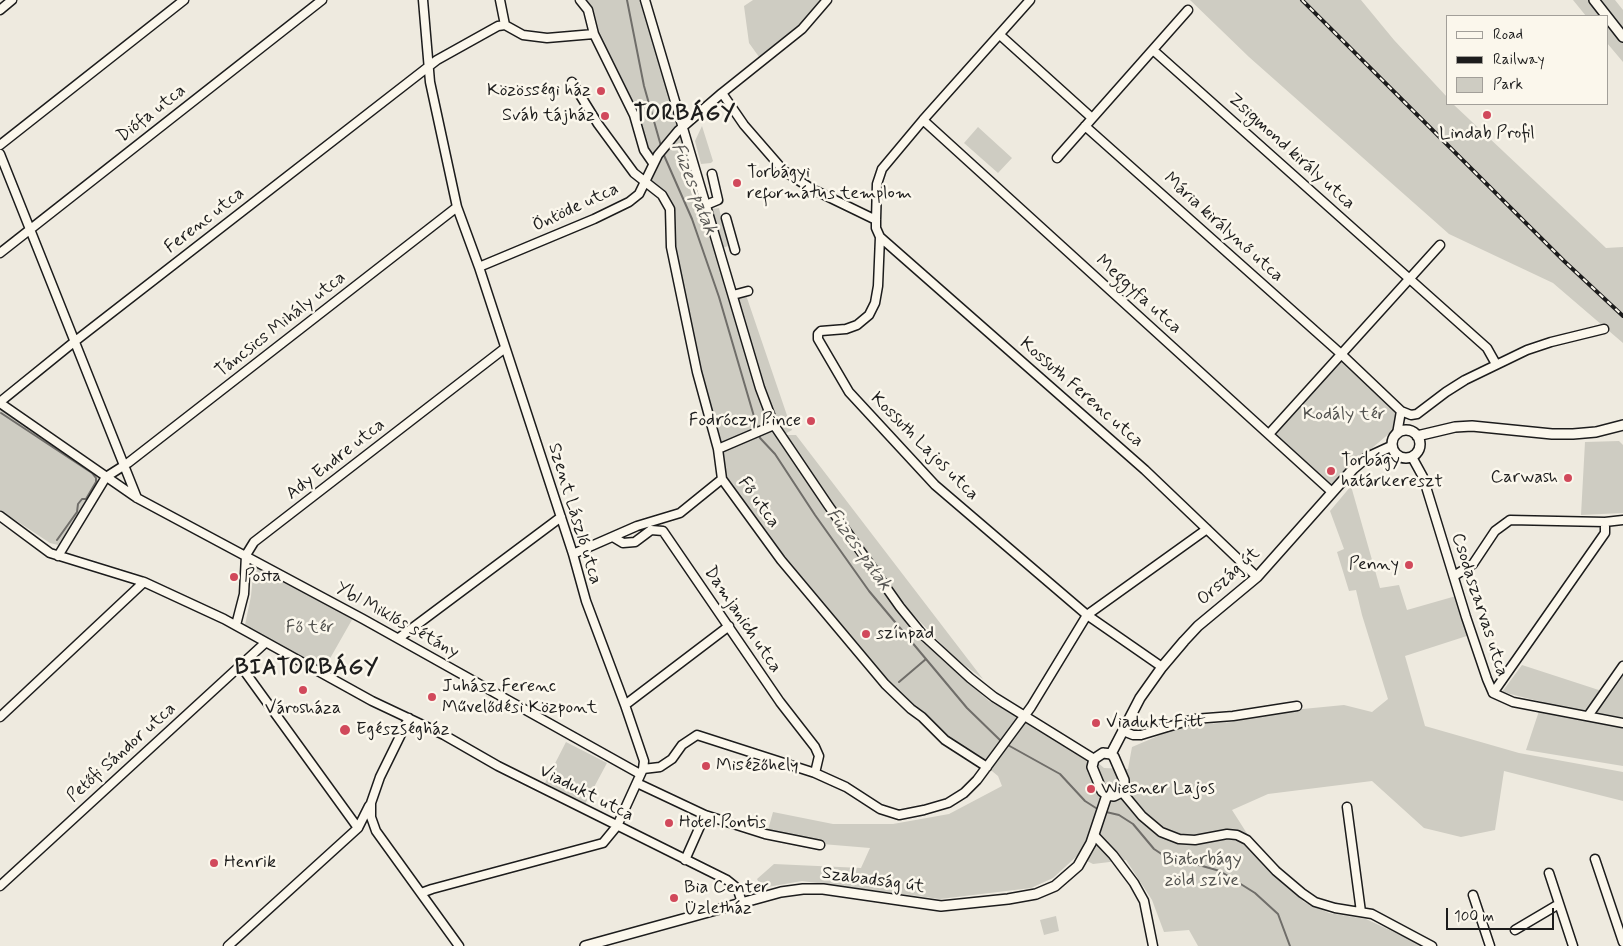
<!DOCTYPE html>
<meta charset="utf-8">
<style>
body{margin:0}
#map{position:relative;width:1623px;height:946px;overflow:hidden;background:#eeeadf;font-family:Mynerve,sans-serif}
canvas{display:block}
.legend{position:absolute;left:1446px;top:15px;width:162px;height:90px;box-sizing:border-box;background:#fbf7ec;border:1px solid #a29f99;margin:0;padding:6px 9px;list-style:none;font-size:15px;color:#1c1c1c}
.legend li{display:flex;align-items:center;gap:10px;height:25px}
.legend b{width:25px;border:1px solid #a29f99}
.scale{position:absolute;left:1446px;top:908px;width:108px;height:22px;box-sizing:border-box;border:2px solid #1c1c1c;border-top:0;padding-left:6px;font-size:15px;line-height:18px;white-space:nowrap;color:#1c1c1c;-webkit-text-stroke:4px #fbf7ec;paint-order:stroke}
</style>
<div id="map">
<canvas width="1623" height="946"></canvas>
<ul class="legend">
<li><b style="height:6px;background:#fbf7ec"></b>Road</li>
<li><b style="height:6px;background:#1c1c1c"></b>Railway</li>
<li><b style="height:14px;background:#ceccc2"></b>Park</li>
</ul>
<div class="scale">100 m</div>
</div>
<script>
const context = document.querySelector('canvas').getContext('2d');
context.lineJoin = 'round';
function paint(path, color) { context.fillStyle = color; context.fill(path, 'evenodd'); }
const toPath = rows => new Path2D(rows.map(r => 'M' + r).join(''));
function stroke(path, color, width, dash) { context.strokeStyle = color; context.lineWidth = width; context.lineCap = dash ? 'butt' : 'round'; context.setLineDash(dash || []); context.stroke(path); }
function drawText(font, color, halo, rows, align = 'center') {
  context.font = font + ' Mynerve,sans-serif'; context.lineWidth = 5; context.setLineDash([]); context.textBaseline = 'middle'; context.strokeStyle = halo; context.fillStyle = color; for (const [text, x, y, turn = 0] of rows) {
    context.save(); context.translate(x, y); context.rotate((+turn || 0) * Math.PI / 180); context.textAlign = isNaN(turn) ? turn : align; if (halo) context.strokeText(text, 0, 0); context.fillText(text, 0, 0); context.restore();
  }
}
const green = toPath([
 [581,0,643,0,678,131,682,128,757,392,774,432,897,610,940,658,989,701,1091,757,1104,768,1128,769,1132,747,1172,730,1193,725,1232,722,1282,711,1344,705,1372,712,1388,699,1362,615,1356,590,1349,591,1337,552,1344,549,1330,511,1351,486,1380,588,1399,585,1407,610,1463,594,1476,633,1405,656,1425,726,1519,753,1623,772,1623,801,1504,771,1495,830,1461,837,1424,828,1372,781,1268,794,1232,810,1262,857,1304,902,1329,913,1366,919,1424,946,1198,946,1189,930,1164,932,1152,900,1126,860,1093,864,1077,856,1053,878,1031,888,940,899,802,881,762,888,757,879,774,864,861,868,870,848,810,843,766,837,773,812,833,824,893,824,949,814,1002,786,998,776,987,767,950,743,852,647,722,479,672,247,670,209,646,181,672,137,649,157],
 [753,0,827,0,802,29,762,61,749,43,744,6],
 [1190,0,1361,0,1394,40,1447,97,1447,104,1453,104,1606,248,1623,247,1623,343,1553,283,1449,234,1249,57],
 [1573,0,1615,0,1623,10,1623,62,1607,43,1607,16,1586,16],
 [702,126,713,161,711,163,701,164,695,141],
 [978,127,1012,158,998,173,964,143],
 [719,208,728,246,720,249,711,209],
 [746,295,792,430,781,436,751,358,736,298],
 [1340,353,1411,415,1365,454,1332,492,1269,434],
 [3,409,96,474,99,478,97,485,58,545,50,543,0,510,0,410],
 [784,435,796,435,983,679,955,658,903,604],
 [1619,441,1623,445,1623,513,1581,515,1585,442],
 [254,565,353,618,324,669,245,625,251,596],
 [1522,665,1608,693,1623,673,1623,766,1526,750,1542,702,1502,692],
 [566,742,607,763,585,804,545,783],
 [1056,916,1059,931,1044,935,1040,920]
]);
const stream = toPath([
 [627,0,644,86,661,146],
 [663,153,692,219,719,297,758,430],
 [1,413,92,473,96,478,96,482,86,499,82,499,78,504,77,512,57,540],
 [759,434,760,438,775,454,815,515,869,591,967,708,1002,742],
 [899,682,926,659],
 [1006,744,1060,774,1085,801,1099,810],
 [1106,812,1119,815,1133,824,1154,849,1163,855,1220,871,1255,893,1278,914,1290,946]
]);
const minor = toPath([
 [500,0,505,25],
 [580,0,588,10,594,34,634,115,644,150,653,163],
 [645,0,760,388,774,425,828,505,900,607,922,634,970,678,994,697,1094,759],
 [1030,0,923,120,882,169,877,184,876,220,876,228,880,237,878,286,875,303,869,315,857,325,846,329,821,331,818,334,818,339,849,392,935,485,1087,615,1162,667],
 [0,10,12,0],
 [1000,35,1092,118],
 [1153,50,1487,348,1496,364],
 [572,82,598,124,634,173,662,195,670,209,671,247,697,372,718,449,722,479,781,560,885,684,911,709,922,717,945,740,987,767],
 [722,93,744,125,784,171,812,189,876,220],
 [923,120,1332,492],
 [1085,126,1340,353,1401,411,1411,415,1417,414,1446,392,1465,380,1527,350,1551,342,1604,329],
 [0,145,184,0],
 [0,154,137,498],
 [1057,158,1188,10],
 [706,205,718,200,712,174],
 [726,218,735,250],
 [880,237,1145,470,1257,577],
 [0,253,322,0],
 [479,267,594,219,629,202,639,194,658,155,678,131,722,93,802,29,827,0],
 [733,295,748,291],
 [0,402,74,342,437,60,498,26,505,25,523,35,547,38,594,34],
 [0,403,137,498,363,619,640,774],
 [1269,434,1440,245],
 [1397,434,1401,411],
 [718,449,774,425],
 [1412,457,1423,477,1466,617,1487,679,1493,693,1513,702,1623,723],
 [0,516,50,553,144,582,224,619,372,701,444,735,498,766,727,880,737,888,742,902],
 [613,537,623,543,635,542,651,530,663,531,780,702,815,747,819,756,815,773],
 [573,554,637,526,680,513,722,479],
 [58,556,106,477,128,463,457,207],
 [1454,576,1473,564,1495,531,1510,520,1605,522,1623,520],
 [236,625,244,594,246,555,254,542,505,348],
 [399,638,561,517],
 [240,665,358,828],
 [1493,693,1605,533,1605,522],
 [625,705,729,626],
 [1588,716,1623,666],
 [0,717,144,582],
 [409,718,380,777,371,803,371,817,376,831,459,946],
 [1123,731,1133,735,1141,735,1194,719,1233,716,1297,706],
 [643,769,660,767,672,759,682,745,697,735,815,773,846,787,880,809,899,815,924,810,948,803,964,793,977,780,1031,707,1087,615,1207,529],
 [637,783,705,815,765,834,820,845],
 [1122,792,1142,816,1161,832,1179,839,1195,840,1227,834,1237,835,1247,840,1276,871,1302,893,1315,902,1335,908,1372,914,1432,946],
 [1347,807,1361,912],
 [1094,835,1113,855,1134,883,1144,901,1153,946],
 [1595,859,1623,942],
 [685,860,705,815],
 [1549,873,1573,946],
 [0,886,265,643],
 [421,893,432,889,603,843,617,826,643,769,644,761,625,705,586,601,573,554,479,267,457,207,430,82,423,0],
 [1473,895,1490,946],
 [1515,930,1559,904],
 [228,946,358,828,369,806]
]);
const major = toPath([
 [1594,0,1623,37],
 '1392 444a14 14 0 1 1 28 0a14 14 0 1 1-28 0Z',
 [1417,436,1455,427,1472,426,1552,434,1573,434,1596,432,1623,425],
 [1103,753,1111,754,1114,757,1124,780,1124,788,1122,792,1114,796,1107,795,1102,791,1092,767,1094,759,1103,753],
 [1111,754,1140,698,1162,667,1184,641,1198,626,1257,577,1353,469,1366,458,1392,446],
 [585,946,781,892,803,889,823,889,941,906,1008,899,1036,894,1055,886,1078,866,1091,843,1107,795]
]);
const rail = toPath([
 [1302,0,1564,261,1623,316]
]);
const markers = [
 [601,91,5,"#d1495b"],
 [1487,115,5,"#d1495b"],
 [605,116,5,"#d1495b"],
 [737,183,5,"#d1495b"],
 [811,421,5,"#d1495b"],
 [1331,471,5,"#d1495b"],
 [1568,478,5,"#d1495b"],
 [1409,565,5,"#d1495b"],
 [234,577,5,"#d1495b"],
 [866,634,5,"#d1495b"],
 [303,690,5,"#d1495b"],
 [432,697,5,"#d1495b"],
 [1096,723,5,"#d1495b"],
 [345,730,6,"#d1495b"],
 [706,766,5,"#d1495b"],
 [1091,789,5,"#d1495b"],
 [669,823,5,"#d1495b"],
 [214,863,5,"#d1495b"],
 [674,898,5,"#d1495b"]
];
const poiNames = [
 ["Közösségi ház",591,91,"right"],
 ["Sváb tájház",595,116,"right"],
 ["Lindab Profil",1487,134,"center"],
 ["Torbágyi",747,173],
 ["református templom",747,194],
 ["Fodróczy Pince",801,421,"right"],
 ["Torbágy",1341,461],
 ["határkereszt",1341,482],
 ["Carwash",1558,478,"right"],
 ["Penny",1399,565,"right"],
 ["Posta",244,577],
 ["színpad",876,634],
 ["Juhász Ferenc",442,687],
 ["Művelődési Központ",442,708],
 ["Városháza",303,709,"center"],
 ["Viadukt Fitt",1106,723],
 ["Egészségház",356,730],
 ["Misézőhely",716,766],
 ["Wiesner Lajos",1101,789],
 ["Hotel Pontis",679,823],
 ["Henrik",224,863],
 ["Bia Center",684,888],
 ["Üzletház",684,909]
];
const streetNames = [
 ["Diófa utca",152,114,-38],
 ["Zsigmond király utca",1291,152,42],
 ["Öntöde utca",576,208,-25],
 ["Ferenc utca",205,221,-38],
 ["Mária királynő utca",1223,228,42],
 ["Meggyfa utca",1138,295,42],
 ["Táncsics Mihály utca",281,325,-38],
 ["Kossuth Ferenc utca",1081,393,41],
 ["Kossuth Lajos utca",924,447,45],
 ["Ady Endre utca",336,460,-38],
 ["Fő utca",758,503,54],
 ["Szent László utca",574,514,73],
 ["Ország út",1229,577,-42],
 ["Csodaszarvas utca",1479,605,72],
 ["Damjanich utca",742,620,56],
 ["Ybl Miklós sétány",397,621,29],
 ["Petőfi Sándor utca",122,753,-42],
 ["Viadukt utca",586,794,27],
 ["Szabadság út",873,881,8]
];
const parkNames = [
 ["Kodály tér",1344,415],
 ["Fő tér",310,628],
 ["Biatorbágy",1202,860],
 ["zöld szíve",1202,881]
];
const waterNames = [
 ["Füzes-patak",693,189,69],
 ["Füzes-patak",858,550,54]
];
const districtNames = [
 ["TORBÁGY",685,115],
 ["BIATORBÁGY",307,669]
];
paint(green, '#ceccc2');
stroke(stream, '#6f6d69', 2);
stroke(minor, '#1c1c1c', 11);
stroke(major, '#1c1c1c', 12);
stroke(minor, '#fbf7ec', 8);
stroke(major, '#fbf7ec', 9);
stroke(rail, '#1c1c1c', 4);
stroke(rail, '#fbf7ec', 2, [5.5]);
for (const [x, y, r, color] of markers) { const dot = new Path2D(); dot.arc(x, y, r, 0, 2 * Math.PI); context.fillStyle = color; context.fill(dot); stroke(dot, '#fbf7ec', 2); }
drawText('18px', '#1c1c1c', '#fbf7ec', poiNames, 'left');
drawText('18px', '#1c1c1c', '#fbf7ec', streetNames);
drawText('18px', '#51514e', '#fbf7ec', parkNames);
drawText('italic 19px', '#5a5956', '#fbf7ec', waterNames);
context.letterSpacing = '1px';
drawText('bold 22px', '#1c1c1c', '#fbf7ec', districtNames);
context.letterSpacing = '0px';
</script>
